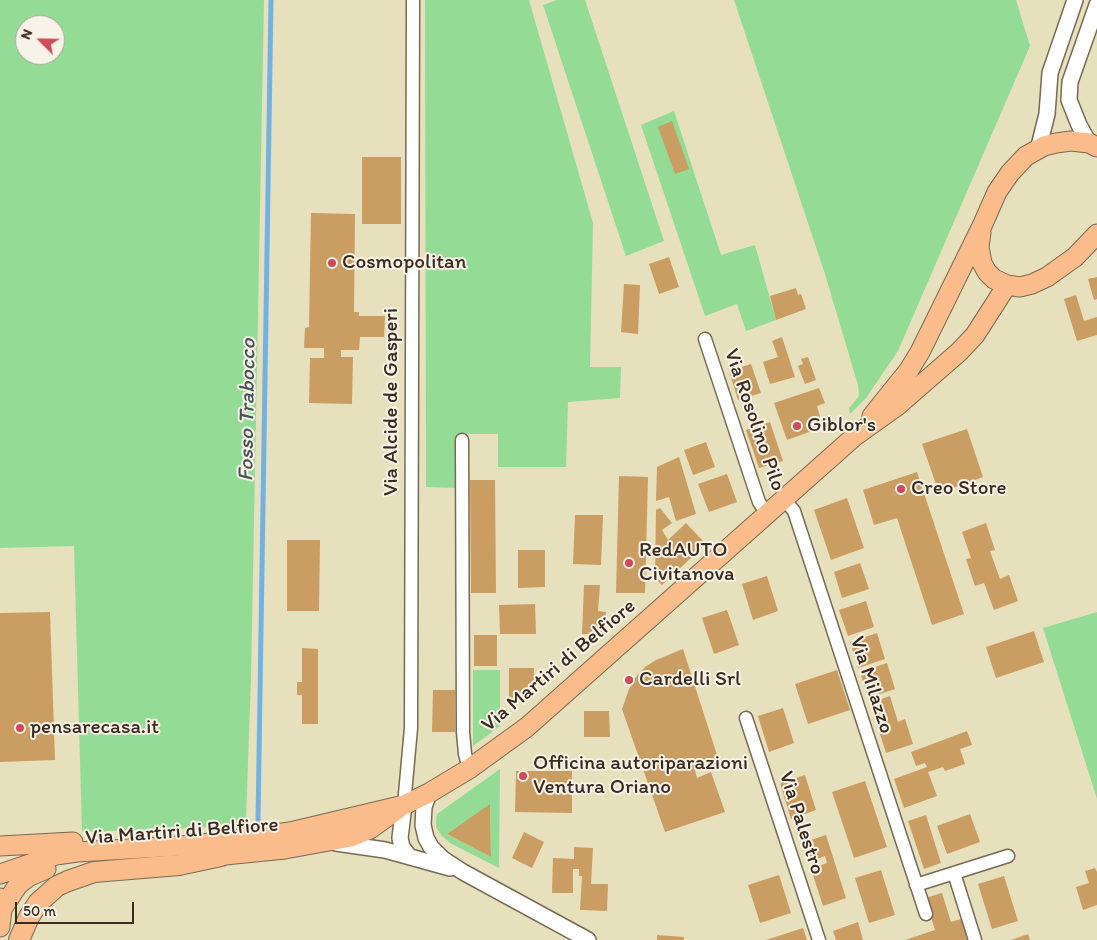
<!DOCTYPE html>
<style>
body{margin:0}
#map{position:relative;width:1097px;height:940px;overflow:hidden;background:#e7e0bc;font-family:Itim,sans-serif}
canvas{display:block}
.north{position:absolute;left:15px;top:15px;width:50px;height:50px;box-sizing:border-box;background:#f7f3e8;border:1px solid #aca397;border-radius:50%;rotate:293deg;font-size:14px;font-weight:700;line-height:20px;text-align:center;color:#3b2a1e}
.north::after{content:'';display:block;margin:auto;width:18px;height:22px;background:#d1495b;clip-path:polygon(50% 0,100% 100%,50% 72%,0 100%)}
.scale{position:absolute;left:15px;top:902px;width:119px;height:22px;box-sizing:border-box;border:2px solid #3b2a1e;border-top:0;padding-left:6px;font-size:15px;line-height:18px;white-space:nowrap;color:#3b2a1e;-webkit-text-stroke:4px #f7f3e8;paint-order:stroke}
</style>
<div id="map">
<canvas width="1097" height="940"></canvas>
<div class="north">N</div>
<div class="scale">50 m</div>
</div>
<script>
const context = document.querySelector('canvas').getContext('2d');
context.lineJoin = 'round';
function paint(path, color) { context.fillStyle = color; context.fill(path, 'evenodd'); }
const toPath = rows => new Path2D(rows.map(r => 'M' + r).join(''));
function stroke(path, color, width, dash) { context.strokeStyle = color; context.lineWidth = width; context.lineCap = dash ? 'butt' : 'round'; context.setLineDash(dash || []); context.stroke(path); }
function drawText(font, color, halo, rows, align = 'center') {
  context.font = font + ' Itim,sans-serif'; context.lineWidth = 4; context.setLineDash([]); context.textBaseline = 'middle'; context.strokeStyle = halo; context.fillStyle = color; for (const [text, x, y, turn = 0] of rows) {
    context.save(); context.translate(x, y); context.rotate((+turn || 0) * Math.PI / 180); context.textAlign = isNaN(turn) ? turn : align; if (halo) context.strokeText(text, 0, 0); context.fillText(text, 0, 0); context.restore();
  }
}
const green = toPath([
 [0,0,264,0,251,678,246,820,239,826,82,832,74,546,0,548],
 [25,25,55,25,55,55,25,55],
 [425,0,529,0,593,223,590,367,621,367,620,398,568,402,566,467,498,467,498,434,457,434,456,488,426,487],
 [557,0,585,0,664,241,626,256,543,5],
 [734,0,1016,0,1030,46,898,351,866,398,850,414,849,408,859,396,858,385,824,271],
 [674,111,721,255,755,245,776,320,746,331,737,304,705,316,641,125],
 [1097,612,1097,799,1043,628],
 [473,670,500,670,500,726,473,746],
 [500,769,499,868,450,843,442,836,436,827,436,821,437,814],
 [490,805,491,857,447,834]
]);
const stream = toPath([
 [258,820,271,0]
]);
const building = toPath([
 [672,121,689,169,675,174,658,127],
 [362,157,401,157,401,224,362,224],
 [311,213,355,214,354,312,359,312,359,316,385,316,384,337,360,337,359,350,341,350,341,357,353,357,352,404,309,403,310,358,324,358,324,348,304,348,305,328,309,327],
 [669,257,679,287,659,294,649,264],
 [1097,277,1097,299,1094,300,1088,279],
 [624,284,640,285,638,334,621,332],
 [796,288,798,295,801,294,806,309,776,320,770,296],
 [1076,295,1084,321,1097,317,1097,335,1077,341,1064,299],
 [782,337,795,377,770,384,763,362,778,357,772,341],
 [808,357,816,380,805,384,798,366,803,364,801,359],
 [751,364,761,393,738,400,729,371],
 [819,388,825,403,817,406,823,427,787,440,774,403],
 [770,422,783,461,759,468,746,430],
 [967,429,983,477,939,493,922,444],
 [706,442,715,467,693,475,684,450],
 [679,457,696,514,676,521,669,497,656,501,657,467],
 [917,472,964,614,932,625,897,518,874,525,863,490],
 [727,474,737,502,709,512,698,484],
 [619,476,648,477,645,593,616,593],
 [470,480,495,480,496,593,471,593],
 [847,498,864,548,831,560,814,510],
 [660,508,672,523,662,530,668,540,686,523,706,544,662,585,655,578,656,510],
 [575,515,603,515,601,565,573,564],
 [986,523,995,550,990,551,1000,579,1009,575,1018,601,994,610,984,583,975,586,966,559,971,558,962,532],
 [287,540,320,540,319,611,287,611],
 [518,550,545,550,545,587,518,588],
 [860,563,869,589,842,598,834,572],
 [767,576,778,611,753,620,742,584],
 [584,585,600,585,598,611,606,612,604,634,582,634],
 [866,601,874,627,848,636,839,610],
 [535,604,536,634,500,634,499,605],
 [727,610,739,645,714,654,702,618],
 [50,612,55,760,0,762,0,613],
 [1034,631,1044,662,996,678,986,647],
 [877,633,885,659,858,668,850,642],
 [474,635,497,635,497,666,474,666],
 [302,648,318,649,318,724,302,724,302,695,297,695,297,682,302,682],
 [683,649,718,758,694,767,697,778,711,772,725,812,665,832,622,709,629,689,636,677,645,667,656,660],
 [887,663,895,689,868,698,860,672],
 [509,668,534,668,534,697,509,698],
 [837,670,850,710,808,724,795,684],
 [433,690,455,690,455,732,432,732],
 [890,696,898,722,905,719,913,744,886,753,870,703],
 [783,708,794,743,769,752,758,716],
 [584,711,609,711,610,737,584,737],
 [967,731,972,745,960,749,965,764,945,771,943,767,928,772,937,796,904,808,894,779,927,767,925,763,916,766,911,752],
 [516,771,572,771,572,813,515,812],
 [805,775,816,810,791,819,780,783],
 [865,781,887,847,854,858,832,792],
 [490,804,491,857,447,834],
 [970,814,980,842,947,854,937,826],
 [926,815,941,863,924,869,908,821],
 [524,832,544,842,532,868,512,858],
 [826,835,846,898,823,906,811,869,827,863,825,856,808,862,802,843],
 [574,847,593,848,591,884,608,884,607,911,580,910,582,876,579,876,579,869,573,869,573,893,552,893,553,858,574,859],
 [1095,868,1097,872,1097,905,1083,910,1076,887,1089,883,1085,871],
 [881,870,895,915,869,923,855,878],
 [779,875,791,913,760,923,748,885],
 [1004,876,1018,921,992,929,978,884],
 [942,893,951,922,961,919,968,940,905,940,935,930,925,898],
 [858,922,863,940,836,940,833,931],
 [803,928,807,940,766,940],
 [1028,934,1030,940,1011,940],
 [657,935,684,937,684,940,657,940]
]);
const minor = toPath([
 [705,339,759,502,767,514],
 [462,440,463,732,465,754,469,769],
 [784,499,794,511,926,914],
 [746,718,819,940],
 [404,805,411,728,413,0],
 [954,873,975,940],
 [916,885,1008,856]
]);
const tertiary = toPath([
 [1089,143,1079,125,1069,100,1070,82,1097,5],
 [1038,150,1047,114,1050,73,1075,0],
 [429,793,424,807,423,825,426,838,431,847,443,859,463,872,588,940],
 [404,805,400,838,402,847,409,856],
 [336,843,385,850,450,868]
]);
const primary = toPath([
 [981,232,979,247,982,263,987,272,994,279,1007,285,1020,287,1032,284,1047,277,1075,257,1097,234],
 [872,416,909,370,920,352,982,226,997,192,1010,173,1026,156,1044,146,1056,143,1071,141,1089,143,1097,147],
 [0,846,73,842],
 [205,857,285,849,351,837,370,829,398,809],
 [0,874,56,855,77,852,195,845,290,832,404,805,429,793,469,769,527,727,855,436,897,406,959,352,975,335,1007,285],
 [0,898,2,909,0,927],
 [2,909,18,885,28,877,46,869]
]);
const trunk = toPath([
 [19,940,29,917,38,903,57,886,68,881,94,872,179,865,221,856]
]);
const markers = [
 [332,263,5,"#d1495b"],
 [797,426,5,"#d1495b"],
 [901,489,5,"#d1495b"],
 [629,563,5,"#d1495b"],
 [629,680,5,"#d1495b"],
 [20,728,5,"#d1495b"],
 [523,776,5,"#d1495b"]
];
const poiNames = [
 ["Cosmopolitan",342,263],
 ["Giblor's",807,426],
 ["Creo Store",911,489],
 ["RedAUTO",639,551],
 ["Civitanova",639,575],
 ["Cardelli Srl",639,680],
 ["pensarecasa.it",30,728],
 ["Officina autoriparazioni",533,764],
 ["Ventura Oriano",533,788]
];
const streetNames = [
 ["Via Alcide de Gasperi",392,402,-90],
 ["Via Rosolino Pilo",754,420,71],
 ["Via Martiri di Belfiore",559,666,-40],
 ["Via Milazzo",871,685,72],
 ["Via Palestro",801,823,72],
 ["Via Martiri di Belfiore",182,832,-4]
];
const waterNames = [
 ["Fosso Trabocco",248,410,-89]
];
paint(green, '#94db95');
stroke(stream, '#70b2e5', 5);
paint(building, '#ca9d63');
stroke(minor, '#776a55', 15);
stroke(tertiary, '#776a55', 18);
stroke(primary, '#776a55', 21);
stroke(trunk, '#776a55', 22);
stroke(minor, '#fff', 12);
stroke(tertiary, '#fff', 15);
stroke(primary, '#f9bc8a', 19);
stroke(trunk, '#f9bc8a', 20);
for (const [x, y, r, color] of markers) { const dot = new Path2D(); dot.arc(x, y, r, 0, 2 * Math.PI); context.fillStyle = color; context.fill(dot); stroke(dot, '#f7f3e8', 2); }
drawText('21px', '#3b2a1e', '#f7f3e8', poiNames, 'left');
drawText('21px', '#3b2a1e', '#f7f3e8', streetNames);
drawText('italic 22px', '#4b535a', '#f7f3e8', waterNames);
</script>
